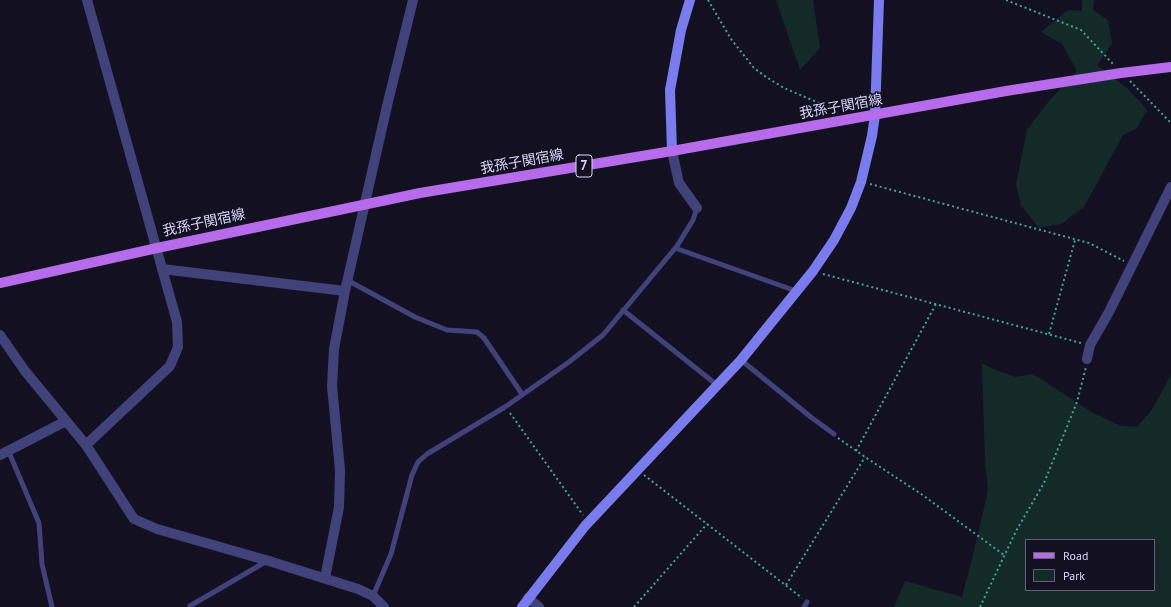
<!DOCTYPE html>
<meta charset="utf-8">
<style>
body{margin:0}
#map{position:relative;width:1171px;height:607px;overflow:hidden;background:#131121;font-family:"PT Sans",sans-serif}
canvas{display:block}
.legend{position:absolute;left:1025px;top:539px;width:130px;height:52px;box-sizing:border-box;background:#131121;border:1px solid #626078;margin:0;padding:5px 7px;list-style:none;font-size:12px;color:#d9d6fa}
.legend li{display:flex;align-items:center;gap:8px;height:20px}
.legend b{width:20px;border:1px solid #626078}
</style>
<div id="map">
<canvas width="1171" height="607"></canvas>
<ul class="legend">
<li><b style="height:5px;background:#b66beb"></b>Road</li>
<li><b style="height:11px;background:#142a29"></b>Park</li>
</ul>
</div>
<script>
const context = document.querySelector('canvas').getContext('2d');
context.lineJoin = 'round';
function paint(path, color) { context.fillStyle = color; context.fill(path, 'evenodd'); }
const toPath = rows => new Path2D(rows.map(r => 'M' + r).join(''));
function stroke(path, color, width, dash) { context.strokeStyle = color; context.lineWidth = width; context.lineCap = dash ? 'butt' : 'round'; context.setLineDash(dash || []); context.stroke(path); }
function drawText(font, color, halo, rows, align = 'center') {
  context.font = font + ' "PT Sans","Noto Sans JP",sans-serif'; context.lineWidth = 3; context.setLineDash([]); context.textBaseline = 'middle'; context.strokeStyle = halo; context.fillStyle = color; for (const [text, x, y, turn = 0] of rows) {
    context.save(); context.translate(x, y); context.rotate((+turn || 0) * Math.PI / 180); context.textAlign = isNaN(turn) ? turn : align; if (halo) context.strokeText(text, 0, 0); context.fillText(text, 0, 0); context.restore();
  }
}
const green = toPath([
 [776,0,813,0,820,48,800,70],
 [1082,0,1094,0,1093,10,1108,20,1112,44,1097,65,1128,89,1147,110,1137,128,1123,135,1084,207,1061,224,1039,228,1021,205,1016,184,1027,130,1049,101,1077,71,1062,44,1041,32,1068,10,1082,11],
 [982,363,995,370,1016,377,1033,374,1093,413,1121,426,1137,427,1151,411,1171,375,1171,607,894,607,905,581,962,597,973,555,988,491,985,460],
 [1026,540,1154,540,1154,590,1026,590]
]);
const path = toPath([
 [708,0,731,39,754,68,766,77,784,88,826,106],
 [1006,0,1081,30,1113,64],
 [1130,81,1171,123],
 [870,184,1089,243,1124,261],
 [823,274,1081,343],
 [1049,334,1075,240],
 [510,413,583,515],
 [838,438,865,457,924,496,1004,555],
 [856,451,936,304],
 [644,475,802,598],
 [786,585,865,457],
 [634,607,707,524],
 [980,607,1016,531,1044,483,1077,402,1086,367]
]);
const lane = toPath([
 [675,248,796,291],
 [347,280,415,317,447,330,477,332,484,338,522,394],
 [623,310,717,385],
 [741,360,812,418,834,434],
 [8,450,39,523,42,564,52,607],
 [373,596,391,554,412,475,418,462,427,454,505,407,569,362,603,335,677,246,693,220,697,208],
 [190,606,267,561],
 [804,607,807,602]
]);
const street = toPath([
 [672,151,679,183,697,208],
 [162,269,345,291],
 [0,335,25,371,86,445,134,519,157,529,269,561,358,589,373,596,384,607],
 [1087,359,1090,345,1109,312,1171,187],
 [86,445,170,366,178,347,177,322,87,0],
 [0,455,66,421],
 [325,578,339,507,340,470,332,386,334,349,345,291,387,106,413,0],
 [528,598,539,607]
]);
const secondary = toPath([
 [672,151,670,90,681,30,690,0],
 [522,607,585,526,741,360,813,271,834,240,851,208,861,182,872,136,875,115,879,0]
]);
const primary = toPath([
 [0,283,157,248,420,193,672,151,1006,91,1121,73,1171,67]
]);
const shields = [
 [584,166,16]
];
const shieldNames = [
 ["7",584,166]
];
const streetNames = [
 ["我孫子関宿線",841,107,-10],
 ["我孫子関宿線",522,162,-10],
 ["我孫子関宿線",204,223,-12]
];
paint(green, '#142a29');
stroke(path, '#3ea59b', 2, [2, 3]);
stroke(lane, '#42427a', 5);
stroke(street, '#42427a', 10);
stroke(secondary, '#7a7bed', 10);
stroke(primary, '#b66beb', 10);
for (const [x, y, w] of shields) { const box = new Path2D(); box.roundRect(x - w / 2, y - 11, w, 22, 3); context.fillStyle = '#131121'; context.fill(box); stroke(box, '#d9d6fa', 1); }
drawText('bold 13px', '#d9d6fa', null, shieldNames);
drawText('14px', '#d9d6fa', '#131121', streetNames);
</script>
